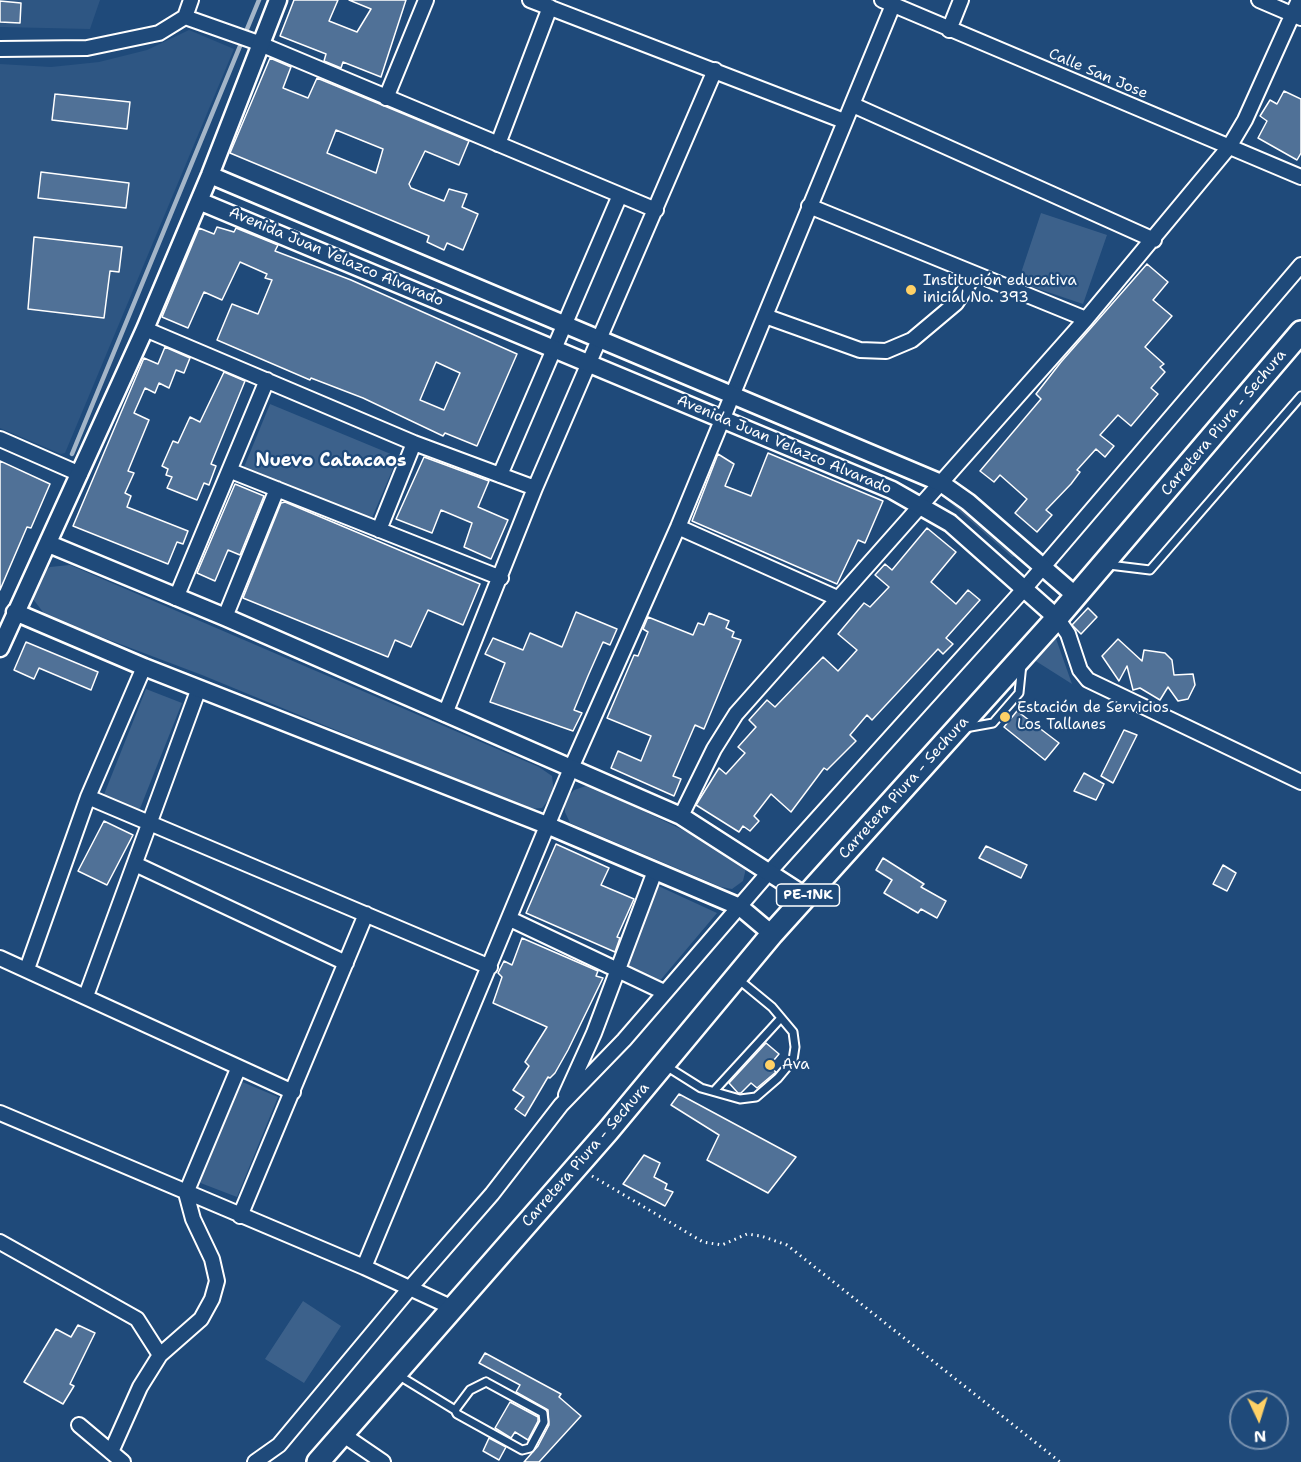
<!DOCTYPE html>
<meta charset="utf-8">
<style>
body{margin:0}
#map{position:relative;width:1301px;height:1462px;overflow:hidden;background:#1f4a7a;font-family:"Shantell Sans",sans-serif}
canvas{display:block}
.north{position:absolute;left:1229px;top:1390px;width:60px;height:60px;box-sizing:border-box;background:#1f4a7a;border:2px solid #7992af;border-radius:50%;rotate:176deg;font-size:16px;font-weight:700;line-height:24px;text-align:center;color:#fff}
.north::after{content:'';display:block;margin:auto;width:21px;height:27px;background:#ffd166;clip-path:polygon(50% 0,100% 100%,50% 72%,0 100%)}
</style>
<div id="map">
<canvas width="1301" height="1462"></canvas>
<div class="north">N</div>
</div>
<script>
const context = document.querySelector('canvas').getContext('2d');
context.lineJoin = 'round';
function paint(path, color) { context.fillStyle = color; context.fill(path, 'evenodd'); }
const toPath = rows => new Path2D(rows.map(r => 'M' + r).join(''));
function stroke(path, color, width, dash) { context.strokeStyle = color; context.lineWidth = width; context.lineCap = dash ? 'butt' : 'round'; context.setLineDash(dash || []); context.stroke(path); }
function drawText(font, color, halo, rows, align = 'center') {
  context.font = font + ' "Shantell Sans",sans-serif'; context.lineWidth = 4.5; context.setLineDash([]); context.textBaseline = 'middle'; context.strokeStyle = halo; context.fillStyle = color; for (const [text, x, y, turn = 0] of rows) {
    context.save(); context.translate(x, y); context.rotate((+turn || 0) * Math.PI / 180); context.textAlign = isNaN(turn) ? turn : align; if (halo) context.strokeText(text, 0, 0); context.fillText(text, 0, 0); context.restore();
  }
}
const built = toPath([
 [0,0,100,0,90,29,0,27],
 [189,30,234,49,65,453,61,454,0,428,0,64,51,67,99,62,147,50]
]);
const green = toPath([
 [1041,213,1107,235,1083,304,1018,282],
 [270,404,398,457,371,520,244,467],
 [944,492,1017,553,1016,556,1012,557,941,495],
 [70,565,539,767,552,776,554,793,542,808,528,809,202,675,46,616,33,599,33,588,39,576,50,567],
 [1054,633,1072,684,1031,658],
 [146,689,182,703,139,811,103,797],
 [589,785,739,857,746,868,743,881,732,889,721,887,570,823,565,812,565,800,574,790],
 [654,884,717,913,658,983,623,966],
 [240,1081,278,1097,237,1197,198,1182],
 [303,1301,341,1326,304,1383,265,1359]
]);
const stream = toPath([
 [72,454,259,0]
]);
const building = toPath([
 [294,0,338,0,329,21,357,32,371,9,349,0,406,0,381,77,343,62,341,68,324,61,326,54,280,36,294,0],
 [0,1,21,3,20,23,0,22,0,1],
 [270,58,291,67,283,88,308,98,317,78,469,141,459,165,425,151,409,184,411,188,444,201,449,189,467,194,462,207,478,214,463,250,447,243,444,250,427,242,429,236,230,153,270,58],
 [336,130,383,149,376,173,327,153,336,130],
 [1284,91,1301,99,1301,153,1297,160,1258,138,1267,121,1260,116,1270,100,1277,104,1284,91],
 [55,94,130,102,127,129,52,120,55,94],
 [41,172,129,183,126,208,38,198,41,172],
 [217,227,234,232,236,228,278,245,275,251,351,280,517,354,477,446,445,433,443,436,363,398,311,378,310,380,217,340,232,304,258,314,272,280,265,278,267,274,240,262,222,300,204,292,188,328,162,317,199,228,214,234,217,227],
 [436,362,460,373,444,410,420,400,436,362],
 [34,237,122,247,119,272,110,271,104,318,28,309,34,237],
 [1147,264,1168,282,1153,300,1172,316,1145,347,1164,364,1160,367,1165,372,1151,388,1158,394,1131,426,1118,415,1100,435,1114,446,1105,457,1096,449,1077,470,1080,472,1071,484,1046,510,1052,515,1037,532,1015,513,1027,499,1000,475,994,482,980,471,1041,399,1036,394,1061,362,1147,264],
 [165,347,190,358,184,373,176,370,169,388,159,383,155,393,145,388,134,413,149,420,128,471,134,473,125,493,131,496,127,507,188,531,183,544,177,542,168,564,73,526,144,358,158,364,165,347],
 [224,372,245,381,211,464,216,466,209,485,204,483,197,500,167,488,172,477,166,475,168,469,162,466,173,441,178,443,190,417,200,422,224,372],
 [768,453,883,501,865,543,858,540,837,584,692,521,718,454,734,464,725,486,751,496,768,453],
 [424,457,489,481,478,507,508,520,491,559,464,547,472,523,441,510,432,533,396,519,424,457],
 [0,461,50,484,31,528,27,527,0,590,0,461],
 [235,484,264,496,240,555,228,550,215,581,197,573,235,484],
 [285,502,480,584,463,625,428,610,411,647,395,640,388,657,243,598,281,503,285,502],
 [927,528,956,552,931,582,956,604,968,590,980,600,946,638,953,644,943,654,938,649,872,720,867,715,850,735,856,741,827,770,824,768,791,812,771,794,754,816,759,821,750,831,743,826,739,832,696,805,719,768,726,774,745,753,738,747,756,727,749,720,767,700,775,707,823,657,838,671,857,650,838,634,864,603,870,607,889,587,875,575,885,564,892,570,927,528],
 [1088,608,1097,617,1081,634,1072,625,1088,608],
 [576,612,617,629,610,645,603,642,588,676,574,710,582,713,573,731,490,702,505,663,485,654,493,638,523,650,530,633,562,647,576,612],
 [709,613,729,621,726,628,734,632,732,637,741,640,704,729,695,725,673,776,681,779,674,796,611,768,618,751,641,761,651,736,607,718,634,655,638,656,648,632,643,629,648,617,693,635,698,623,704,625,709,613],
 [1118,639,1142,661,1144,650,1165,653,1172,660,1174,675,1193,674,1195,685,1188,699,1178,701,1168,687,1160,700,1140,688,1133,690,1127,666,1119,681,1102,656,1118,639],
 [26,642,98,672,91,690,39,668,34,679,14,670,26,642],
 [1017,711,1059,743,1045,760,1004,727,1017,711],
 [1124,730,1137,735,1113,783,1101,776,1124,730],
 [1084,773,1104,784,1096,800,1074,791,1084,773],
 [104,821,133,835,107,885,78,871,104,821],
 [556,844,609,868,601,885,634,899,617,937,620,938,615,952,526,913,556,844],
 [986,846,1027,865,1021,878,979,858,986,846],
 [883,858,924,884,921,887,946,901,937,918,921,909,918,913,884,893,892,880,876,870,883,858],
 [1223,865,1236,873,1227,891,1213,884,1223,865],
 [522,938,598,971,596,976,603,978,568,1050,555,1073,550,1078,548,1077,525,1116,515,1109,524,1097,513,1090,529,1066,525,1062,547,1027,493,1003,502,977,498,973,504,961,512,965,522,938],
 [766,1043,779,1054,769,1066,776,1072,757,1088,751,1083,741,1093,738,1093,729,1083,766,1043],
 [679,1094,796,1157,768,1193,707,1160,719,1135,671,1105,679,1094],
 [644,1155,660,1163,654,1177,667,1184,665,1189,673,1192,665,1206,623,1184,644,1155],
 [78,1325,95,1333,70,1384,74,1386,63,1404,24,1382,56,1329,71,1337,78,1325],
 [485,1353,561,1394,559,1397,581,1416,539,1462,524,1462,538,1446,549,1425,548,1410,516,1392,520,1385,479,1363,485,1353],
 [510,1402,538,1417,538,1421,528,1440,515,1432,511,1438,495,1428,510,1402],
 [489,1438,506,1447,499,1460,483,1451,489,1438]
]);
const path = toPath([
 [592,1176,703,1242,722,1245,747,1234,761,1236,787,1245,1060,1462]
]);
const service = toPath([
 [1109,565,1150,570,1301,396],
 [965,728,993,723,1019,693,1022,664],
 [666,1066,701,1088,740,1099,756,1097,778,1078,793,1060,795,1047,793,1032,772,1007,738,979],
 [714,1091,781,1018],
 [398,1375,455,1410],
 [486,1382,543,1413,544,1422,530,1448,522,1450,457,1414,455,1410,470,1390,486,1382]
]);
const minor = toPath([
 [530,0,844,121],
 [882,0,1301,177],
 [1259,0,1301,18],
 [185,17,253,41,656,210],
 [949,30,961,0],
 [0,49,87,48,159,33,185,17,191,0],
 [386,98,426,0],
 [853,105,1154,240],
 [498,144,550,7],
 [809,206,1086,319],
 [765,316,860,350,886,351,912,340,956,303,975,274],
 [145,329,414,443,535,488],
 [0,439,80,474],
 [231,471,501,578],
 [500,475,620,195],
 [678,527,837,598],
 [379,530,414,443],
 [176,598,267,380],
 [225,617,277,489],
 [1057,618,1068,634,1080,670,1088,680,1301,782],
 [445,714,535,488,715,70],
 [88,797,490,967],
 [681,816,714,749,736,714,1086,319,1229,147,1245,120,1299,0],
 [135,864,346,963],
 [510,919,664,992],
 [0,958,293,1092],
 [27,969,88,797,144,667],
 [86,996,199,688],
 [566,1095,594,1033,655,871],
 [0,1113,364,1267,453,1308],
 [240,1216,366,914],
 [0,1242,137,1319,160,1355],
 [364,1267,572,766,678,527,893,5],
 [79,1425,123,1462],
 [342,1434,383,1462],
 [111,1452,140,1387,160,1355,201,1319,212,1299,217,1281,212,1259,193,1219,186,1193,238,1069],
 [255,1462,279,1445,410,1288,492,1194,561,1105,624,1040,770,871,1025,588,1301,265]
]);
const tertiary = toPath([
 [210,175,941,483,968,502,1076,596],
 [199,201,892,490,950,523,1057,618],
 [49,544,225,617,681,816,807,897],
 [15,612,144,667,549,826,740,907,772,934],
 [0,648,145,329,210,175,278,0]
]);
const primary = toPath([
 [318,1462,608,1131,772,934,1057,618,1301,332]
]);
const markers = [
 [911,290,6,"#ffd166"],
 [1005,717,6,"#ffd166"],
 [770,1065,6,"#ffd166"]
];
const shields = [
 [808,895,63]
];
const shieldNames = [
 ["PE-1NK",808,895]
];
const streetNames = [
 ["Calle San Jose",1098,74,23],
 ["Avenida Juan Velazco Alvarado",336,257,23],
 ["Carretera Piura - Sechura",1224,423,-50],
 ["Avenida Juan Velazco Alvarado",784,445,23],
 ["Carretera Piura - Sechura",904,788,-48],
 ["Carretera Piura - Sechura",586,1155,-49]
];
const poiNames = [
 ["Institución educativa",923,281],
 ["inicial No. 393",923,298],
 ["Estación de Servicios",1017,708],
 ["Los Tallanes",1017,725],
 ["Ava",782,1065]
];
const quarterNames = [
 ["Nuevo Catacaos",331,461]
];
paint(built, '#2e5683');
paint(green, '#3c618b');
stroke(stream, '#a3b5c8', 4.5);
paint(building, '#507197');
stroke(building, '#fff', 1.5);
stroke(service, '#fff', 11);
stroke(minor, '#fff', 18);
stroke(tertiary, '#fff', 21);
stroke(primary, '#fff', 26);
stroke(path, '#fff', 3, [1.5, 4.5]);
stroke(service, '#1f4a7a', 7);
stroke(minor, '#1f4a7a', 14);
stroke(tertiary, '#1f4a7a', 16);
stroke(primary, '#1f4a7a', 21);
for (const [x, y, r, color] of markers) { const dot = new Path2D(); dot.arc(x, y, r, 0, 2 * Math.PI); context.fillStyle = color; context.fill(dot); stroke(dot, '#1f4a7a', 2); }
for (const [x, y, w] of shields) { const box = new Path2D(); box.roundRect(x - w / 2, y - 11, w, 22, 4.5); context.fillStyle = '#1f4a7a'; context.fill(box); stroke(box, '#fff', 1.5); }
drawText('bold 14px', '#fff', null, shieldNames);
drawText('15px', '#fff', '#1f4a7a', streetNames);
drawText('15px', '#fff', '#1f4a7a', poiNames, 'left');
drawText('bold 18px', '#fff', '#1f4a7a', quarterNames);
</script>
